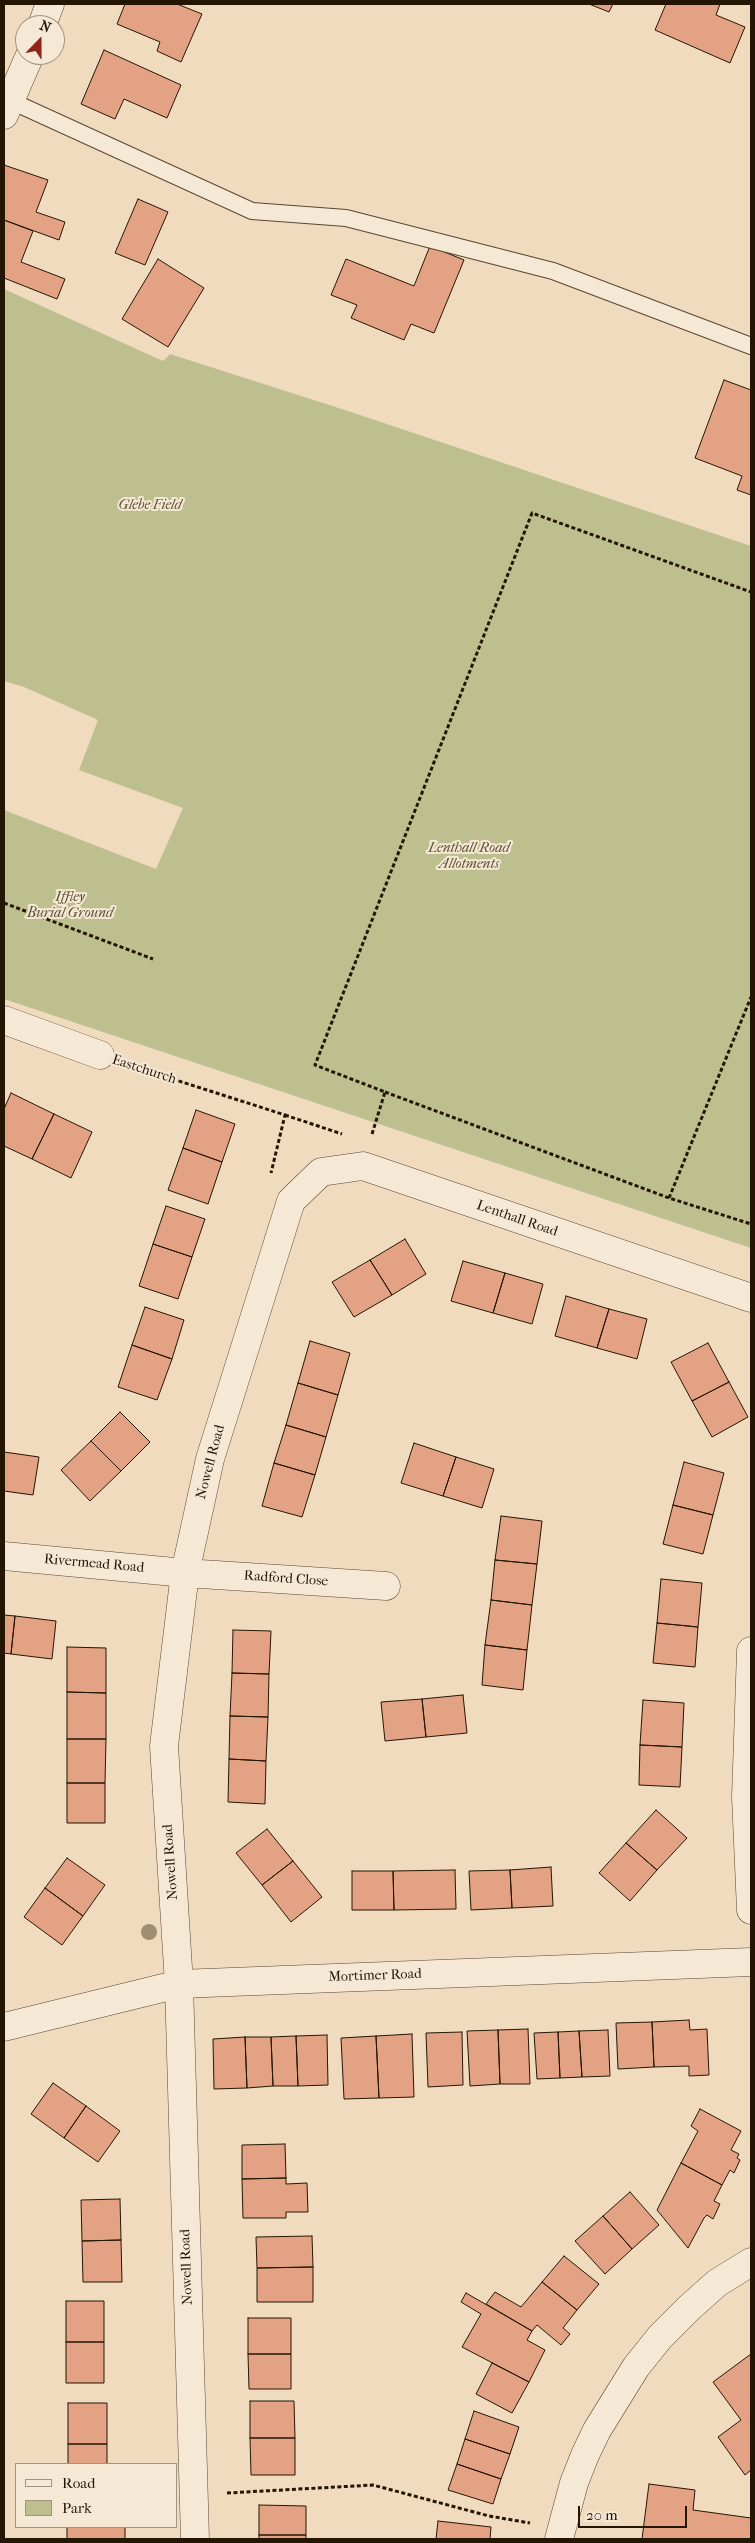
<!DOCTYPE html>
<style>
body{margin:0}
#map{position:relative;width:755px;height:2543px;overflow:hidden;background:#f0dbbe;font-family:"IM FELL French Canon",serif}
canvas{display:block}
.frame{position:absolute;inset:0;border:5px solid #251604;pointer-events:none}
.legend{position:absolute;left:15px;top:2463px;width:162px;height:65px;box-sizing:border-box;background:#f5e8d5;border:1px solid #a29481;margin:0;padding:6px 9px;list-style:none;font-size:15px;color:#251604}
.legend li{display:flex;align-items:center;gap:10px;height:25px}
.legend b{width:25px;border:1px solid #a29481}
.north{position:absolute;left:15px;top:15px;width:50px;height:50px;box-sizing:border-box;background:#f5e8d5;border:1px solid #a29481;border-radius:50%;rotate:22deg;font-size:14px;font-weight:700;line-height:20px;text-align:center;color:#251604}
.north::after{content:'';display:block;margin:auto;width:18px;height:22px;background:#8f2418;clip-path:polygon(50% 0,100% 100%,50% 72%,0 100%)}
.scale{position:absolute;left:578px;top:2506px;width:109px;height:22px;box-sizing:border-box;border:2px solid #251604;border-top:0;padding-left:6px;font-size:15px;line-height:18px;white-space:nowrap;color:#251604;-webkit-text-stroke:4px #f5e8d5;paint-order:stroke}
</style>
<div id="map">
<canvas width="755" height="2543"></canvas>
<div class="frame"></div>
<ul class="legend">
<li><b style="height:6px;background:#f5e8d5"></b>Road</li>
<li><b style="height:14px;background:#bebf8e"></b>Park</li>
</ul>
<div class="north">N</div>
<div class="scale">20 m</div>
</div>
<script>
const context = document.querySelector('canvas').getContext('2d');
context.lineJoin = 'round';
function paint(path, color) { context.fillStyle = color; context.fill(path, 'evenodd'); }
const toPath = rows => new Path2D(rows.map(r => 'M' + r).join(''));
function stroke(path, color, width, dash) { context.strokeStyle = color; context.lineWidth = width; context.lineCap = dash ? 'butt' : 'round'; context.setLineDash(dash || []); context.stroke(path); }
function drawText(font, color, halo, rows, align = 'center') {
  context.font = font + ' "IM FELL French Canon",serif'; context.lineWidth = 4; context.setLineDash([]); context.textBaseline = 'middle'; context.strokeStyle = halo; context.fillStyle = color; for (const [text, x, y, turn = 0] of rows) {
    context.save(); context.translate(x, y); context.rotate((+turn || 0) * Math.PI / 180); context.textAlign = isNaN(turn) ? turn : align; if (halo) context.strokeText(text, 0, 0); context.fillText(text, 0, 0); context.restore();
  }
}
const green = toPath([
 [4,289,163,361,170,354,348,411,751,546,751,1248,4,999,4,810,156,869,183,808,79,770,98,720,24,687,4,681]
]);
const building = toPath([
 [125,4,177,4,202,14,181,62,157,51,160,42,117,24,125,4],
 [589,4,613,4,609,12,589,4],
 [666,4,720,4,716,15,745,27,730,63,655,30,666,4],
 [104,50,181,85,167,118,124,99,115,119,81,104,104,50],
 [4,165,48,180,36,212,65,222,59,240,4,220,4,165],
 [138,199,168,212,145,265,115,253,138,199],
 [4,220,33,231,21,262,65,279,57,299,4,278,4,220],
 [430,246,464,260,434,333,411,324,404,340,351,318,357,305,331,295,346,259,414,286,430,246],
 [158,259,204,288,168,347,122,319,158,259],
 [724,380,751,390,751,495,737,490,742,476,695,458,724,380],
 [11,1093,54,1114,32,1159,4,1146,4,1109,11,1093],
 [196,1110,235,1124,222,1162,183,1148,196,1110],
 [54,1114,92,1132,71,1178,32,1159,54,1114],
 [183,1148,222,1162,208,1204,168,1190,183,1148],
 [166,1206,205,1219,192,1257,153,1244,166,1206],
 [405,1239,426,1274,392,1295,370,1260,405,1239],
 [153,1244,192,1257,178,1299,139,1286,153,1244],
 [370,1260,392,1295,354,1317,332,1282,370,1260],
 [463,1261,505,1273,493,1313,451,1301,463,1261],
 [505,1273,543,1284,532,1324,493,1313,505,1273],
 [566,1296,609,1309,597,1348,555,1336,566,1296],
 [145,1307,184,1320,172,1359,132,1345,145,1307],
 [609,1309,647,1319,637,1359,597,1348,609,1309],
 [310,1341,350,1353,338,1395,298,1383,310,1341],
 [708,1343,729,1382,692,1401,671,1362,708,1343],
 [132,1345,172,1359,157,1400,118,1387,132,1345],
 [729,1382,748,1417,712,1437,692,1401,729,1382],
 [298,1383,338,1395,326,1437,286,1425,298,1383],
 [120,1412,150,1442,121,1471,91,1441,120,1412],
 [286,1425,326,1437,315,1475,274,1463,286,1425],
 [91,1441,121,1471,90,1501,61,1470,91,1441],
 [414,1443,456,1457,443,1496,401,1483,414,1443],
 [4,1452,39,1457,33,1495,4,1491,4,1452],
 [456,1457,494,1469,482,1508,443,1496,456,1457],
 [684,1462,724,1473,713,1515,673,1505,684,1462],
 [274,1463,315,1475,302,1517,262,1506,274,1463],
 [673,1505,713,1515,703,1554,663,1544,673,1505],
 [501,1516,542,1521,537,1564,495,1560,501,1516],
 [495,1560,537,1564,532,1605,491,1600,495,1560],
 [661,1579,702,1583,698,1627,657,1623,661,1579],
 [491,1600,532,1605,527,1650,485,1645,491,1600],
 [4,1615,15,1616,11,1654,4,1653,4,1615],
 [15,1616,56,1621,52,1659,11,1654,15,1616],
 [657,1623,698,1627,695,1667,653,1663,657,1623],
 [233,1630,271,1631,269,1674,232,1673,233,1630],
 [485,1645,527,1650,523,1690,482,1685,485,1645],
 [67,1647,106,1648,106,1693,67,1692,67,1647],
 [232,1673,269,1674,268,1717,230,1716,232,1673],
 [67,1692,106,1693,106,1739,67,1739,67,1692],
 [463,1695,467,1733,426,1737,422,1699,463,1695],
 [422,1699,426,1737,385,1741,381,1702,422,1699],
 [643,1700,684,1703,682,1747,640,1745,643,1700],
 [230,1716,268,1717,266,1761,229,1759,230,1716],
 [67,1739,106,1739,105,1783,67,1783,67,1739],
 [640,1745,682,1747,680,1787,639,1785,640,1745],
 [229,1759,266,1761,265,1804,228,1802,229,1759],
 [67,1783,105,1783,105,1823,67,1823,67,1783],
 [656,1810,687,1838,657,1870,626,1843,656,1810],
 [267,1829,293,1861,262,1885,236,1853,267,1829],
 [626,1843,657,1870,630,1901,599,1873,626,1843],
 [67,1858,105,1885,83,1916,45,1888,67,1858],
 [293,1861,322,1897,291,1922,262,1885,293,1861],
 [551,1867,553,1906,512,1908,510,1870,551,1867],
 [455,1870,456,1909,394,1910,393,1871,455,1870],
 [510,1870,512,1908,471,1910,469,1871,510,1870],
 [352,1871,393,1871,394,1910,352,1910,352,1871],
 [45,1888,83,1916,62,1945,24,1917,45,1888],
 [689,2020,690,2030,707,2029,709,2075,689,2076,689,2066,654,2067,652,2022,689,2020],
 [652,2022,654,2067,618,2069,616,2023,652,2022],
 [528,2029,530,2084,500,2084,498,2030,528,2029],
 [498,2030,500,2084,470,2086,467,2031,498,2030],
 [608,2030,610,2076,582,2077,579,2031,608,2030],
 [579,2031,582,2077,560,2078,558,2032,579,2031],
 [462,2032,463,2085,428,2087,426,2033,462,2032],
 [558,2032,560,2078,537,2079,534,2033,558,2032],
 [412,2034,414,2097,379,2098,376,2036,412,2034],
 [327,2035,328,2085,298,2086,296,2036,327,2035],
 [296,2036,298,2086,273,2086,271,2037,296,2036],
 [376,2036,379,2098,344,2099,341,2038,376,2036],
 [245,2037,271,2037,273,2086,247,2088,245,2037],
 [245,2037,247,2088,214,2089,213,2039,245,2037],
 [53,2083,86,2106,64,2138,31,2114,53,2083],
 [86,2106,120,2131,98,2162,64,2138,86,2106],
 [700,2109,741,2131,731,2150,739,2154,737,2158,740,2160,734,2173,730,2170,722,2185,681,2163,698,2131,691,2126,700,2109],
 [285,2144,286,2178,242,2179,242,2145,285,2144],
 [681,2163,722,2185,714,2201,720,2204,713,2219,707,2215,704,2218,688,2248,657,2210,681,2163],
 [286,2178,286,2184,307,2183,308,2212,286,2212,286,2218,243,2218,242,2179,286,2178],
 [630,2192,659,2225,632,2249,603,2216,630,2192],
 [120,2199,121,2240,82,2241,81,2200,120,2199],
 [603,2216,632,2249,605,2274,575,2241,603,2216],
 [312,2236,313,2267,257,2268,256,2237,312,2236],
 [121,2240,122,2282,83,2282,82,2241,121,2240],
 [564,2256,599,2284,577,2310,542,2282,564,2256],
 [313,2267,313,2302,257,2302,257,2268,313,2267],
 [542,2282,577,2310,563,2328,570,2334,561,2345,537,2325,532,2331,486,2304,495,2292,521,2307,542,2282],
 [466,2293,532,2331,527,2340,545,2350,529,2382,462,2347,481,2314,461,2302,466,2293],
 [66,2301,104,2301,104,2342,66,2342,66,2301],
 [248,2318,291,2318,291,2354,248,2354,248,2318],
 [66,2342,104,2342,104,2383,66,2383,66,2342],
 [248,2354,291,2354,291,2389,249,2389,248,2354],
 [751,2354,751,2470,745,2475,718,2437,741,2420,713,2382,751,2354],
 [492,2363,529,2382,512,2413,476,2394,492,2363],
 [250,2401,294,2401,295,2438,250,2438,250,2401],
 [68,2403,107,2403,107,2444,68,2444,68,2403],
 [474,2411,519,2427,510,2454,465,2439,474,2411],
 [250,2438,295,2438,295,2475,251,2475,250,2438],
 [465,2439,510,2454,501,2479,457,2464,465,2439],
 [68,2444,107,2444,107,2464,68,2464,68,2444],
 [457,2464,501,2479,493,2504,448,2490,457,2464],
 [649,2484,695,2490,693,2510,751,2518,751,2539,642,2539,649,2484],
 [259,2505,306,2506,306,2535,259,2535,259,2505],
 [438,2521,491,2527,490,2539,436,2539,438,2521],
 [67,2527,125,2527,125,2539,67,2539,67,2527],
 [259,2535,306,2535,306,2539,259,2539,259,2535]
]);
const path = toPath([
 [4,903,153,959],
 [129,1065,285,1115,271,1173],
 [385,1092,669,1198,751,1224],
 [285,1115,342,1134],
 [372,1134,385,1092,315,1065,532,513,751,592],
 [669,1198,751,997],
 [227,2493,373,2485,489,2516,530,2523]
]);
const lane = toPath([
 [11,101,252,211,346,218,553,271,751,346]
]);
const street = toPath([
 [42,25,50,4],
 [4,115,30,55],
 [4,1020,100,1055],
 [4,1556,185,1573,386,1586],
 [751,1651,746,1797,751,1910],
 [4,2027,179,1984,751,1962],
 [195,2539,179,1984,164,1746,185,1573,210,1459,291,1201,321,1172,363,1166,751,1298],
 [559,2539,574,2483,585,2455,597,2430,636,2367,660,2337,689,2308,717,2283,751,2262]
]);
const trees = [
 [149,1932]
];
const parkNames = [
 ["Glebe Field",150,506],
 ["Lenthall Road",469,849],
 ["Allotments",469,865],
 ["Iffley",70,898],
 ["Burial Ground",70,914]
];
const streetNames = [
 ["Eastchurch",144,1070,18],
 ["Lenthall Road",517,1219,19],
 ["Nowell Road",211,1462,-75],
 ["Rivermead Road",94,1564,5],
 ["Radford Close",286,1579,4],
 ["Nowell Road",171,1862,-94],
 ["Mortimer Road",375,1976,-2],
 ["Nowell Road",187,2267,-92]
];
paint(green, '#bebf8e');
paint(building, '#e3a283');
stroke(building, '#251604', 1);
stroke(lane, '#584732', 18);
stroke(street, '#584732', 29);
stroke(path, '#251604', 3, [4, 2.5]);
stroke(lane, '#f5e8d5', 16);
stroke(street, '#f5e8d5', 28);
context.fillStyle = '#9e8f72';
for (const [x, y] of trees) { context.beginPath(); context.arc(x, y, 8, 0, 2 * Math.PI); context.fill(); }
drawText('italic 14px', '#5b5134', '#f5e8d5', parkNames);
drawText('14px', '#251604', '#f5e8d5', streetNames);
</script>
